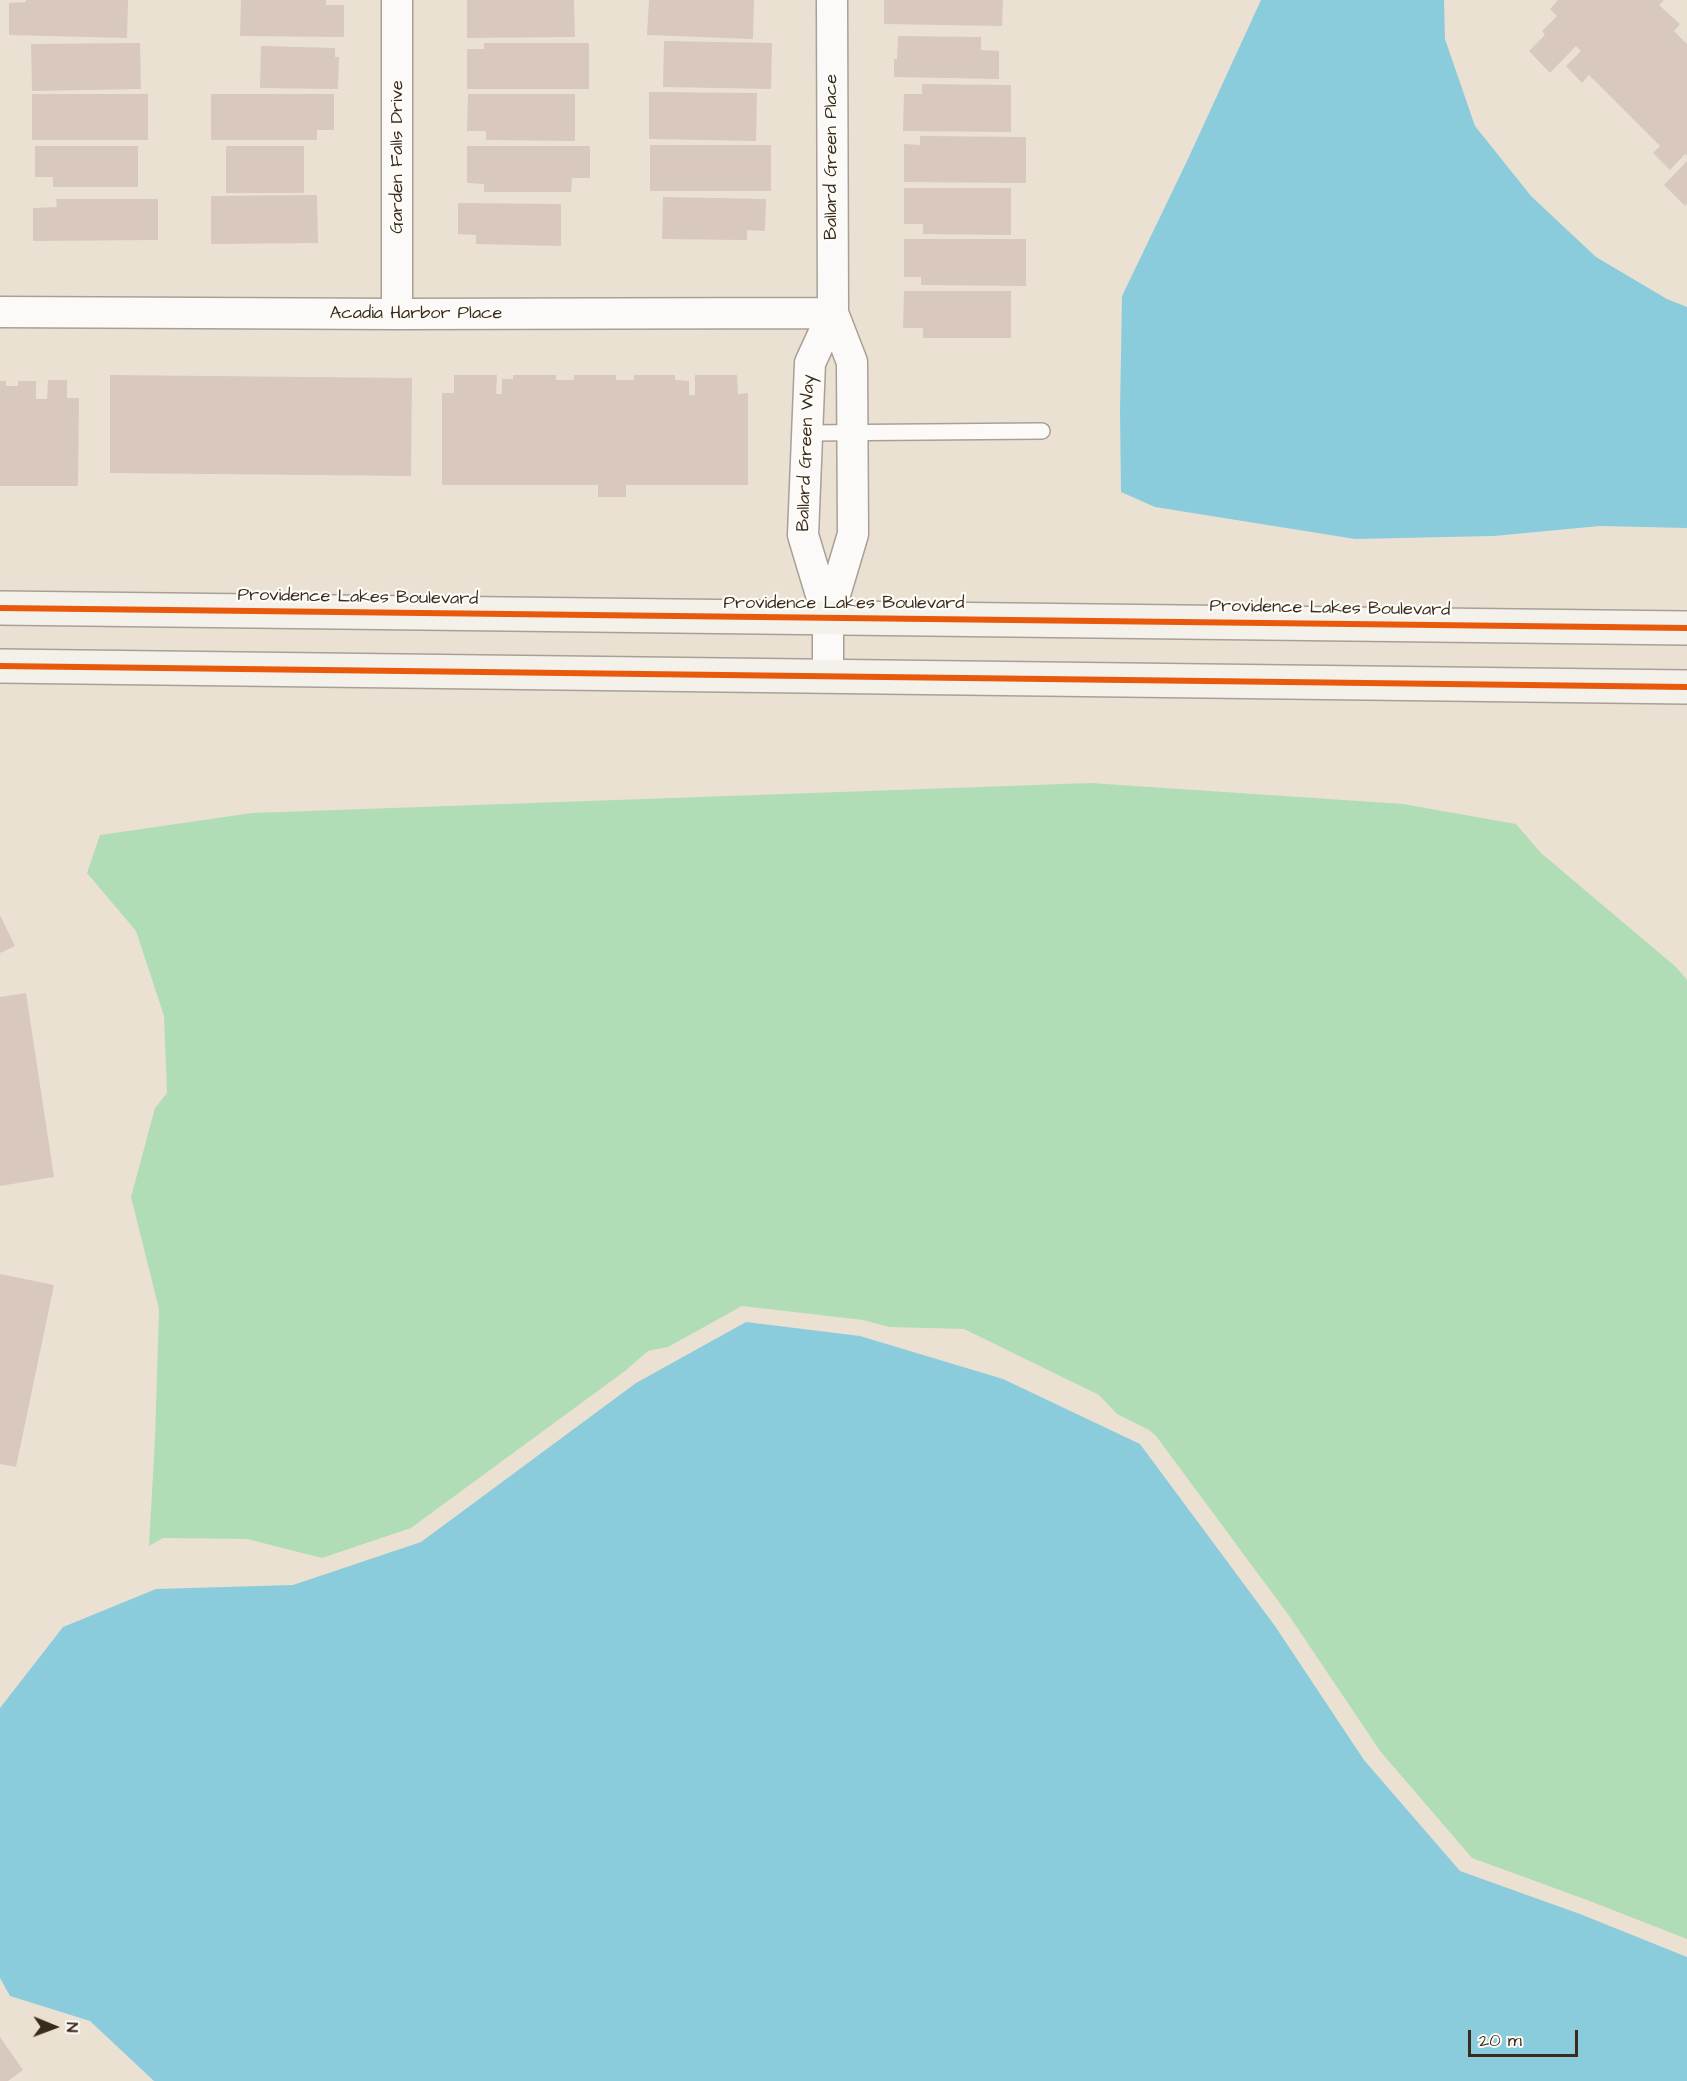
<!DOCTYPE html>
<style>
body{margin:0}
#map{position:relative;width:1687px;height:2081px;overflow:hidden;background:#ebe1d3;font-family:"Architects Daughter",sans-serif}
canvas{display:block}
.north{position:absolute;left:24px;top:1997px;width:60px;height:60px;-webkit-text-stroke:4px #fdfcf7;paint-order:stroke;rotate:91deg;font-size:16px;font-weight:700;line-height:24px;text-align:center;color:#3b2a1e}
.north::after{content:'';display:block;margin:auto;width:21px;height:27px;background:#3b2a1e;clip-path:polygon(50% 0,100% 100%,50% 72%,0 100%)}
.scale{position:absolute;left:1468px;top:2030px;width:110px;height:27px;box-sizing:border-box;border:3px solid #3b2a1e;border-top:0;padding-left:8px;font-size:18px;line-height:21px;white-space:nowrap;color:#3b2a1e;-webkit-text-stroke:4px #fdfcf7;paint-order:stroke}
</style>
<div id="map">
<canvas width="1687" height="2081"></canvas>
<div class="north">N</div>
<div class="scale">20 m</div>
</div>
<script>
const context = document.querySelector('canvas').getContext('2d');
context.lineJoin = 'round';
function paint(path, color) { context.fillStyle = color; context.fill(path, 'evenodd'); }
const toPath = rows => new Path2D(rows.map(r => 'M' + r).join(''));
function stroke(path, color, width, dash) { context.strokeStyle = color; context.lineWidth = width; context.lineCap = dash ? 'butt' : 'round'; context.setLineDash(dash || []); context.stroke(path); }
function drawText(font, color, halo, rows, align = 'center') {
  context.font = font + ' "Architects Daughter",sans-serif'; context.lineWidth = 4.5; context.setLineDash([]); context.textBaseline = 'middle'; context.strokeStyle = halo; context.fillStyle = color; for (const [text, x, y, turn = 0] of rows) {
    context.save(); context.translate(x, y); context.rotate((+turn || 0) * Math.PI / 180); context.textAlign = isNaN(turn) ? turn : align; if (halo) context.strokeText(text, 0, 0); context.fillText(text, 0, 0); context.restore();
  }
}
const green = toPath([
 [1091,783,1403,804,1516,824,1541,853,1676,967,1687,980,1687,1939,1587,1900,1472,1858,1380,1751,1290,1617,1156,1436,1149,1430,1117,1414,1099,1395,964,1329,889,1327,863,1320,742,1306,668,1347,648,1351,625,1371,411,1528,322,1558,247,1539,163,1538,149,1546,155,1439,159,1309,131,1197,155,1108,167,1093,164,1016,136,931,87,873,100,835,252,813]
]);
const water = toPath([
 [1261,0,1444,0,1445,39,1475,126,1531,196,1596,257,1667,299,1687,307,1687,528,1600,526,1494,536,1355,539,1155,507,1121,492,1120,411,1122,296,1187,161],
 [746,1322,860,1336,1003,1379,1140,1444,1275,1626,1364,1760,1460,1871,1580,1914,1687,1957,1687,2081,154,2081,90,2021,10,1996,0,1978,0,1708,63,1627,156,1589,293,1585,421,1542,636,1383]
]);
const building = toPath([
 [26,0,128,0,127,38,9,35,9,3,26,2],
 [241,0,326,0,326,5,344,5,344,37,240,36],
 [467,0,574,0,575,37,467,38],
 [649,0,754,0,753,39,647,35],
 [884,0,1003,0,1002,26,884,24],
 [1558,0,1664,0,1659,5,1680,24,1674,31,1687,44,1687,156,1685,154,1670,170,1653,153,1660,146,1589,75,1582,83,1566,66,1581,51,1576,46,1550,73,1529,51,1545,35,1542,31,1557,16,1550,9],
 [898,36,981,37,981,50,999,51,999,79,894,77,894,59,897,59],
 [664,41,772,43,771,89,663,87],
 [140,43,141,89,32,91,31,44],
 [484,43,589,43,589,89,467,89,467,49,484,49],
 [261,46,335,48,335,57,339,57,338,89,260,88],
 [922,84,1011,85,1011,132,903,131,904,94,922,94],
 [649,92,757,93,756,141,649,139],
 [32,94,148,94,148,140,32,140],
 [211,94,334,94,334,130,317,130,317,140,211,140],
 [468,94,575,94,575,141,486,140,486,131,467,131],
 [920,136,1026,137,1026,183,904,182,904,144,920,145],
 [650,145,771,145,771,191,650,191],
 [35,146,138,146,138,187,53,187,53,177,35,177],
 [226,146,304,146,304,193,226,193],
 [467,146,590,146,590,178,572,178,571,192,484,192,484,184,467,183],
 [1687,161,1687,204,1685,206,1664,185],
 [904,188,1011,188,1011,235,923,234,923,224,904,224],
 [317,195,318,243,211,244,211,196],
 [663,197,766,199,765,231,747,230,747,240,662,239],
 [56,199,158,199,158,240,33,241,33,208,57,207],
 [458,203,561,204,561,246,476,244,476,235,458,234],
 [904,239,1026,239,1026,286,921,285,921,277,904,277],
 [904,291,1011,291,1011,338,923,338,923,328,903,328],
 [110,375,412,378,411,476,110,473],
 [454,375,497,375,496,394,502,394,502,379,513,379,513,375,556,375,556,380,574,380,574,375,616,375,616,380,634,380,634,375,675,375,675,380,689,381,689,395,695,395,695,375,737,375,738,394,748,393,748,485,626,485,626,497,598,497,598,485,442,485,442,393,454,393],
 [48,380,67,380,67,398,79,398,78,486,0,486,0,381,6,381,6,386,18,386,18,381,36,381,36,399,47,399],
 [0,915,15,946,0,953],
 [26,993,54,1177,0,1186,0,997],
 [0,1274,54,1285,16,1467,0,1464],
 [0,2037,23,2070,8,2081,0,2081]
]);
const lane = toPath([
 [808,433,1042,431]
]);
const street = toPath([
 [832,0,833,313,852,362,853,534,828,618,803,535,810,363,833,313],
 [0,312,397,314,833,313],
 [397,314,397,0],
 [828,618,828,676]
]);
const secondary = toPath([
 [0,608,1687,628],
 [0,666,1687,687]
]);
const cycleway = toPath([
 [0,608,1687,628],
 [0,666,1687,687]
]);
const streetNames = [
 ["Garden Falls Drive",398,157,-90],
 ["Ballard Green Place",832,157,-90],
 ["Acadia Harbor Place",416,314],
 ["Ballard Green Way",807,453,-88],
 ["Providence Lakes Boulevard",358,598,1],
 ["Providence Lakes Boulevard",844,604],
 ["Providence Lakes Boulevard",1330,609,1]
];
paint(green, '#b1ddb6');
paint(water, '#8bccdc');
paint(building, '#d8c8be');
stroke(lane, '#a8a096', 18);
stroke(street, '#a8a096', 33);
stroke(secondary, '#a8a096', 36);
stroke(lane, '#fcfaf8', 15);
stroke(street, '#fcfaf8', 30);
stroke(secondary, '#f4f0ea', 33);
stroke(cycleway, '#e8590c', 6);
drawText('18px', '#3b2a1e', '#fdfcf7', streetNames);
</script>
